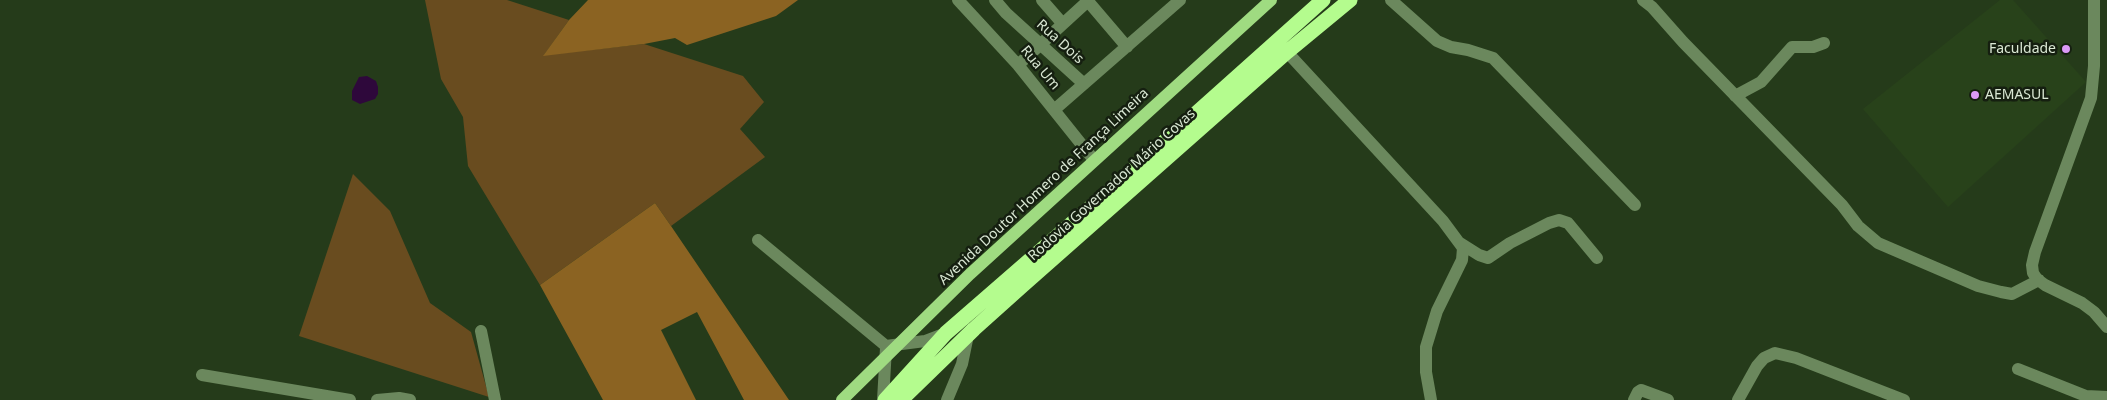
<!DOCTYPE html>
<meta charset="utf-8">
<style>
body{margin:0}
canvas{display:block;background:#253b1a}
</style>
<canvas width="2107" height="400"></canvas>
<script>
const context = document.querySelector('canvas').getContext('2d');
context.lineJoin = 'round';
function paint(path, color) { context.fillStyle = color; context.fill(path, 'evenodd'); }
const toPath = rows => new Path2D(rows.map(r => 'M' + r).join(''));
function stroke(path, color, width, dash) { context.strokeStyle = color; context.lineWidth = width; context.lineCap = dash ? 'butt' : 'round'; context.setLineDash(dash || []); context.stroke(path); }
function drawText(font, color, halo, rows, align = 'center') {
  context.font = font + ' "Noto Sans",sans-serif'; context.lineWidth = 5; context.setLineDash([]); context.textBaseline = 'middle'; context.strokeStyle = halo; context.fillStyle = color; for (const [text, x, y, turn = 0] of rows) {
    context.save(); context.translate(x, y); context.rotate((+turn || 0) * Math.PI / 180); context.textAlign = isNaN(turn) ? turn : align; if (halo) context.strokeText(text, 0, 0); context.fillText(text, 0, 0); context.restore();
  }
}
const built = toPath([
 [2000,0,2013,0,2086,82,1948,207,1863,109]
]);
const green = toPath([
 [425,0,507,0,569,20,544,55,644,44,743,76,764,102,740,129,765,157,671,226,655,203,540,285,468,166,463,117,441,79],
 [353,174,390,211,430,303,471,332,489,397,299,336]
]);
const forest = toPath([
 [588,0,798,0,776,16,687,45,675,38,644,44,543,56,569,20],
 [655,203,671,226,789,400,744,400,697,312,661,330,696,400,603,400,540,285]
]);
const water = toPath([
 [367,76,376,81,378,87,378,94,375,99,360,104,352,100,352,91,359,77]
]);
const minor = toPath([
 [958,0,1018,65,1094,160],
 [995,0,1006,13,1084,84],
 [1042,0,1062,23],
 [1087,0,1127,47],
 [1391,0,1437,41,1451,47,1468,50,1493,58,1635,205],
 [1643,0,1652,7,1683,42,1842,205,1858,226,1878,243,1978,286,2001,292,2012,294,2039,280],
 [2094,0,2094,66,2091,98,2035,252,2032,265,2033,273,2037,279,2045,285,2082,303,2094,312,2107,327],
 [1287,52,1443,221,1463,248,1462,260,1437,311,1426,347,1426,372,1431,400],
 [1018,65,1089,0],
 [1735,96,1761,82,1792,47,1813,47,1824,43],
 [1054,110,1180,0],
 [758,240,886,346,925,341,946,333],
 [1460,243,1479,255,1488,258,1510,243,1549,223,1559,220,1568,223,1597,258],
 [481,331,495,400],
 [2018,369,2086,396,2107,397],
 [202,375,350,400],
 [377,400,399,398,410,400],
 [883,400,886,348],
 [947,400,962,364,968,335],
 [1634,400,1638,392,1641,390,1668,400],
 [1738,400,1757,366,1764,358,1775,353,1796,358,1904,400]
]);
const major = toPath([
 [842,400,970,274,1271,0]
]);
const highway = toPath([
 [885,400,946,333,1115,186,1323,0],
 [901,400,974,329,1022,286,1287,52,1350,0]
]);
const markers = [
 [2066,49,5,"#db99f6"],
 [1975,95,5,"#db99f6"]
];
const streetNames = [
 ["Rua Dois",1060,42,42],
 ["Rua Um",1040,68,50],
 ["Rodovia Governador Mário Covas",1112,185,-42],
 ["Avenida Doutor Homero de França Limeira",1044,187,-43]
];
const poiNames = [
 ["Faculdade",2056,49],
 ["AEMASUL",1985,95,"left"]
];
paint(built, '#28421a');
paint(green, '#694c1f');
paint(forest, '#8b6322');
paint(water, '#2e083b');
stroke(minor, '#6b885d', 12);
stroke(major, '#9fdb81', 12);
stroke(highway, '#b4fc8e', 15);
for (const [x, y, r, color] of markers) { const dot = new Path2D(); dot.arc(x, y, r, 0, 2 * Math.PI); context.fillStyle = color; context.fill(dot); stroke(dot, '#151f10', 2); }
drawText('14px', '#dae8d4', '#151f10', streetNames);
drawText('14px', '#dae8d4', '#151f10', poiNames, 'right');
</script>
